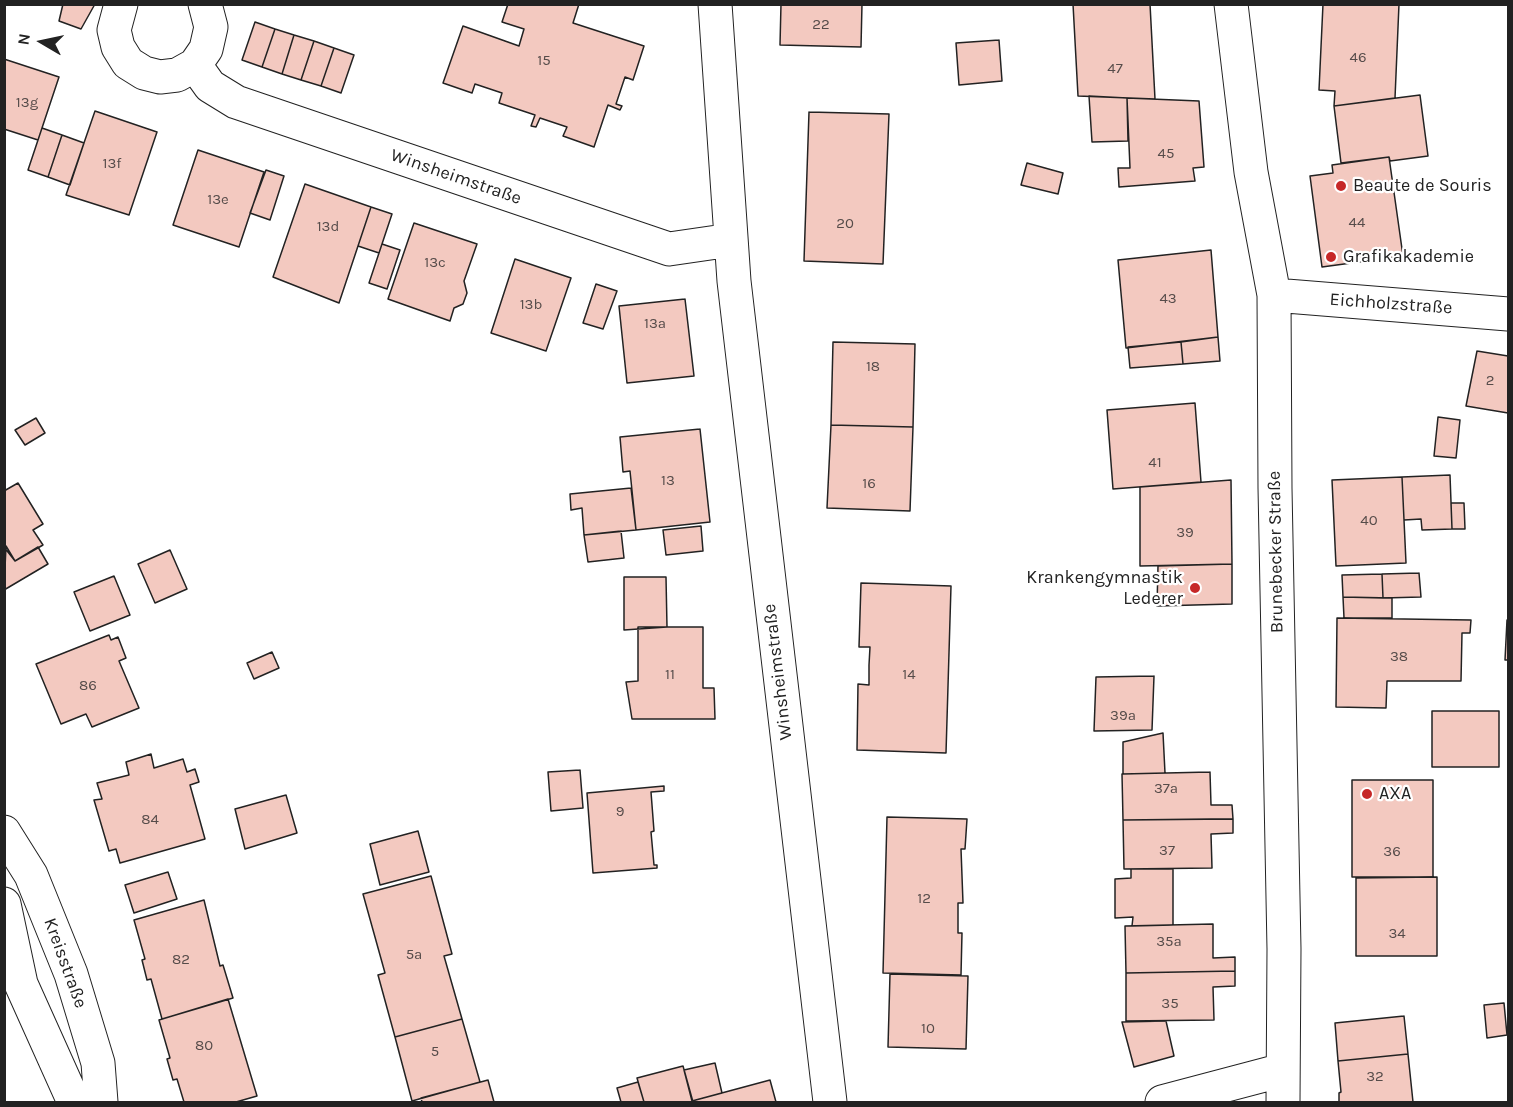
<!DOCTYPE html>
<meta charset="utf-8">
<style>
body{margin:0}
#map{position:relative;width:1513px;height:1107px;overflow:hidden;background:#fff;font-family:Karla,sans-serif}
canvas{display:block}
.frame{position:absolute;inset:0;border:6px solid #222;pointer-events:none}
.north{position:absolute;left:12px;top:12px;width:60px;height:60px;-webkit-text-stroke:4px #fff;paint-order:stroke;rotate:279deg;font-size:16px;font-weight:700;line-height:24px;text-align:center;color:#222}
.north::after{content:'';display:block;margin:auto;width:21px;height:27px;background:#222;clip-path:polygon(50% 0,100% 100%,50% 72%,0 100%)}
</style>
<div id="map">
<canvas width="1513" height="1107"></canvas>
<div class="frame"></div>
<div class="north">N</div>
</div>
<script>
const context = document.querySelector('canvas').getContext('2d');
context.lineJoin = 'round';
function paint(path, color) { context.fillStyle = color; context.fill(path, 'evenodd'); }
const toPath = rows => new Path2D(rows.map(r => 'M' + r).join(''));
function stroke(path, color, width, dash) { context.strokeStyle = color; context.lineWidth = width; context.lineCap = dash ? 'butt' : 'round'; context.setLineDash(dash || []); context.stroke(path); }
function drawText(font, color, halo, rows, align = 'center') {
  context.font = font + ' Karla,sans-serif'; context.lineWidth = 4.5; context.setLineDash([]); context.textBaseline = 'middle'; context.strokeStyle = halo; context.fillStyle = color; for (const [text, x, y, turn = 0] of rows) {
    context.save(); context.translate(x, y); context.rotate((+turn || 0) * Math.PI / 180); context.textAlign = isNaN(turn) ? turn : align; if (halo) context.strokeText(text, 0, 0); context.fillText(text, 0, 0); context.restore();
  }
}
const building = toPath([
 [63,4,95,4,81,29,59,21,63,4],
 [508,4,579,4,573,23,644,46,633,80,625,77,616,104,622,106,620,110,608,105,594,147,563,136,567,127,540,118,536,127,531,126,535,115,499,103,502,93,475,84,472,93,443,83,463,26,519,46,524,29,502,22,508,4],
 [781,4,862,4,861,47,780,45,781,4],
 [1073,4,1150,4,1155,99,1078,96,1073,4],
 [1323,4,1399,4,1395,98,1334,106,1335,91,1319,90,1323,4],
 [255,22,275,29,262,67,242,60,255,22],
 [275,29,294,35,282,74,262,67,275,29],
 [294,35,314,41,301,80,282,74,294,35],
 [999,40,1002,81,959,85,956,43,999,40],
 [314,41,334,48,321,86,301,80,314,41],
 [334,48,354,55,341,93,321,86,334,48],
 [4,59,59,77,38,140,4,129,4,59],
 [1420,95,1428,156,1390,161,1389,157,1341,163,1334,106,1420,95],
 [1089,96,1127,98,1128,141,1092,142,1089,96],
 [1127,98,1199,101,1204,167,1193,168,1195,181,1119,187,1118,168,1130,168,1127,98],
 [95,111,157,132,129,215,66,195,95,111],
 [809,112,889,114,883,264,804,261,809,112],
 [42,128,62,135,48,177,28,170,42,128],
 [62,135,84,143,70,185,48,177,62,135],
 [198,150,264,172,239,247,173,225,198,150],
 [1389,157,1403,256,1322,267,1310,176,1333,173,1332,165,1389,157],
 [1027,163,1063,173,1058,194,1021,185,1027,163],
 [266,170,284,176,270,220,250,213,266,170],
 [305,184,371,207,339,303,273,277,305,184],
 [371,207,392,214,379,253,358,246,371,207],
 [414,223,477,244,464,281,467,293,463,304,454,308,450,321,388,299,414,223],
 [382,244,400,250,387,289,369,283,382,244],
 [1211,250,1218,337,1126,348,1118,260,1211,250],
 [515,259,571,278,546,351,491,333,515,259],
 [596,284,617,291,603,329,583,323,596,284],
 [685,299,694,376,627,383,619,306,685,299],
 [1218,337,1220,361,1183,364,1181,342,1218,337],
 [833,342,915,344,913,427,831,425,833,342],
 [1181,342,1183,364,1130,368,1128,347,1181,342],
 [1477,351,1508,356,1508,413,1466,406,1477,351],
 [1195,403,1201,482,1113,489,1107,410,1195,403],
 [1438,417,1460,420,1456,458,1434,456,1438,417],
 [36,418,45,433,25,445,15,430,36,418],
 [831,425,913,427,910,511,827,508,831,425],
 [700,429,710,522,636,530,630,471,623,472,620,437,700,429],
 [1450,475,1452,529,1422,530,1421,519,1404,520,1402,477,1450,475],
 [1402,477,1406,563,1336,566,1332,480,1402,477],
 [1231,480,1232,564,1140,566,1140,487,1231,480],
 [18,483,43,524,33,530,43,545,15,561,4,547,4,491,18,483],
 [631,488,636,530,584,535,582,508,571,510,570,494,631,488],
 [1451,503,1464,503,1465,529,1452,529,1451,503],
 [701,526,703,551,666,555,663,530,701,526],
 [621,531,624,558,588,562,584,535,621,531],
 [6,546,15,561,38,547,48,564,4,590,6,546],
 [170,550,187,589,155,603,138,564,170,550],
 [1232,564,1232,604,1157,606,1158,566,1232,564],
 [1419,573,1421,597,1383,598,1382,574,1419,573],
 [1382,574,1383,598,1343,597,1342,575,1382,574],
 [114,576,130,615,90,631,74,592,114,576],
 [624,577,666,577,667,627,624,630,624,577],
 [861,583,951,586,946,753,857,750,858,684,869,685,869,665,870,647,859,647,861,583],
 [1343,597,1392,598,1392,618,1344,618,1343,597],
 [1337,618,1471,620,1470,633,1462,633,1461,681,1387,681,1386,708,1336,707,1337,618],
 [1507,620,1508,620,1508,660,1505,660,1507,620],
 [638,627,703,627,703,688,714,688,715,719,632,719,626,682,638,681,638,627],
 [109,635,111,640,118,637,126,658,119,661,139,708,92,727,86,714,61,724,36,664,109,635],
 [272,652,279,668,254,679,247,663,272,652],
 [1154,676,1152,730,1094,731,1096,677,1154,676],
 [1432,711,1499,711,1499,767,1432,767,1432,711],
 [1163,733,1165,773,1123,774,1123,742,1163,733],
 [151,754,154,768,183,759,187,772,195,769,199,782,190,785,205,839,120,863,116,849,109,851,94,800,102,799,97,783,129,775,126,762,151,754],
 [580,770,583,808,551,811,548,772,580,770],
 [1210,772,1211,805,1232,805,1233,819,1123,820,1122,774,1210,772],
 [1352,780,1433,780,1433,877,1352,877,1352,780],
 [664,786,664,791,651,792,654,831,651,832,654,865,657,865,657,868,593,873,587,793,664,786],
 [286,795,297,833,245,849,235,809,286,795],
 [887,817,967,819,965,849,961,849,963,903,958,903,958,933,962,933,961,975,883,973,887,817],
 [1211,819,1233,819,1233,833,1211,834,1212,868,1124,869,1123,820,1211,819],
 [418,831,429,872,380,885,370,844,418,831],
 [1131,869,1173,869,1173,925,1132,926,1133,917,1115,918,1115,879,1131,878,1131,869],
 [168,872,177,899,134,913,125,885,168,872],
 [431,876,452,954,444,956,462,1019,395,1037,378,975,385,973,363,894,431,876],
 [1437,877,1437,956,1356,956,1356,878,1437,877],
 [204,900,220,966,223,965,233,998,162,1019,151,979,147,980,142,960,145,959,134,920,204,900],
 [1213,924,1213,958,1235,957,1235,971,1126,973,1125,926,1213,924],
 [1235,971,1235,986,1213,987,1214,1020,1126,1021,1126,973,1235,971],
 [890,974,968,976,966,1049,888,1047,890,974],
 [228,999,257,1096,236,1102,184,1102,177,1079,173,1080,167,1059,170,1058,159,1020,228,999],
 [1504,1003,1507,1035,1487,1038,1484,1005,1504,1003],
 [1404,1016,1408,1054,1338,1061,1335,1023,1404,1016],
 [462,1019,480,1082,412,1101,395,1037,462,1019],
 [1166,1021,1174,1056,1134,1067,1122,1022,1166,1021],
 [1408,1054,1413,1102,1339,1102,1339,1093,1341,1092,1338,1061,1408,1054],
 [715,1063,722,1093,692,1101,684,1070,715,1063],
 [683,1066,693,1102,644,1102,637,1078,683,1066],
 [488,1080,494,1102,422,1102,421,1098,488,1080],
 [770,1080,776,1102,693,1102,692,1101,770,1080],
 [638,1082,644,1102,621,1102,617,1088,638,1082]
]);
const minor = toPath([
 [121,4,114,30,118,47,128,63,144,73,160,77,177,75,195,65,206,49,211,27,205,4],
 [715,4,734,281,830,1102],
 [1231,4,1251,172,1274,295,1275,488,1284,949,1283,1102],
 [195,65,210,86,236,102,669,249,731,240],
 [1274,295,1508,314],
 [4,832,31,875,71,974,98,1063,101,1102],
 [4,904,21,984,74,1102],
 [1162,1102,1283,1070]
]);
const markers = [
 [1341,186,6,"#c62828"],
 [1331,257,6,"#c62828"],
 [1195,588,6,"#c62828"],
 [1367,794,6,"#c62828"]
];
const numberNames = [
 ["22",821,25],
 ["46",1358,58],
 ["15",544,61],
 ["47",1115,69],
 ["13g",27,103],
 ["45",1166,154],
 ["13f",112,164],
 ["13e",218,200],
 ["44",1357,223],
 ["20",845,224],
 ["13d",328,227],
 ["13c",435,263],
 ["43",1168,299],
 ["13b",531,305],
 ["13a",655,324],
 ["18",873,367],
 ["2",1490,381],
 ["41",1155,463],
 ["13",668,481],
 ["16",869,484],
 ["40",1369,521],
 ["39",1185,533],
 ["38",1399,657],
 ["11",670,675],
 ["14",909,675],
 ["86",88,686],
 ["39a",1123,716],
 ["37a",1166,789],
 ["9",620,812],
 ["84",150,820],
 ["37",1167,851],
 ["36",1392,852],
 ["12",924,899],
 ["34",1397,934],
 ["35a",1169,942],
 ["5a",414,955],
 ["82",181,960],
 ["35",1170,1004],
 ["10",928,1029],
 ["80",204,1046],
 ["5",435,1052],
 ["32",1375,1077]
];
const streetNames = [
 ["Winsheimstraße",456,177,19],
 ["Eichholzstraße",1391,304,4],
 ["Brunebecker Straße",1276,552,-91],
 ["Winsheimstraße",778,672,-97],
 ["Kreisstraße",65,963,70]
];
const poiNames = [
 ["Beaute de Souris",1353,186],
 ["Grafikakademie",1343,257],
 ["Krankengymnastik",1183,578,"right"],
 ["Lederer",1183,599,"right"],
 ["AXA",1379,794]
];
paint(building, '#f3c9c0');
stroke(building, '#222', 1.5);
stroke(minor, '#222', 35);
stroke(minor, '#fff', 33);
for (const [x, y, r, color] of markers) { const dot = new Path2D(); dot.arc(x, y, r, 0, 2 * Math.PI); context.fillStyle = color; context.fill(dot); stroke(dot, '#fff', 2); }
drawText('15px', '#564c4a', null, numberNames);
drawText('18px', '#222', '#fff', streetNames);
drawText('18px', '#222', '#fff', poiNames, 'left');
</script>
